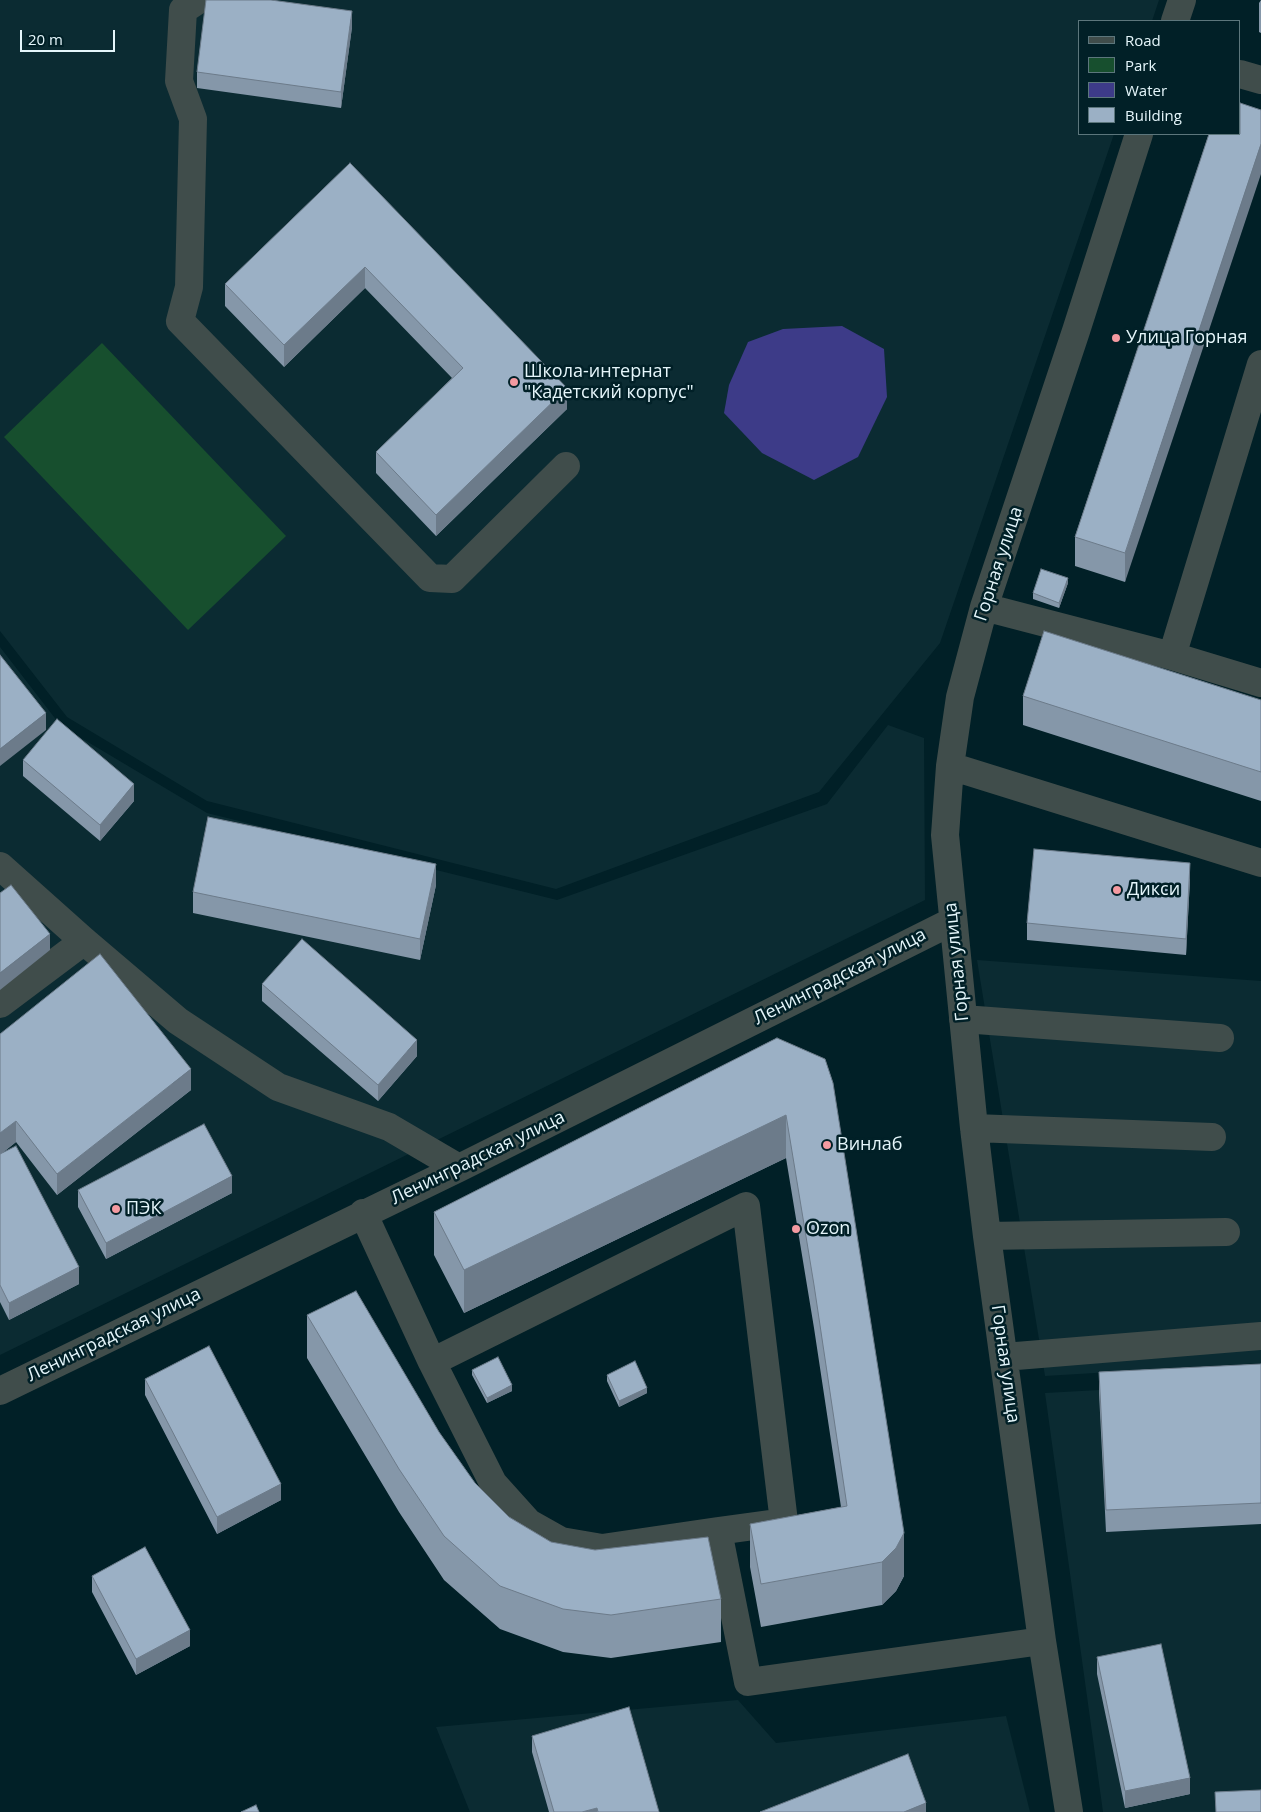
<!DOCTYPE html>
<meta charset="utf-8">
<style>
body{margin:0}
#map{position:relative;width:1261px;height:1812px;overflow:hidden;background:#012027;font-family:"Open Sans",sans-serif}
canvas{display:block}
.legend{position:absolute;left:1078px;top:20px;width:162px;height:115px;box-sizing:border-box;background:#012027;border:1px solid #5c767c;margin:0;padding:6px 9px;list-style:none;font-size:15px;color:#e5f6fb}
.legend li{display:flex;align-items:center;gap:10px;height:25px}
.legend b{width:25px;border:1px solid #5c767c}
.scale{position:absolute;left:20px;top:30px;width:95px;height:22px;box-sizing:border-box;border:2px solid #e5f6fb;border-top:0;padding-left:6px;font-size:15px;line-height:18px;white-space:nowrap;color:#e5f6fb;-webkit-text-stroke:4px #012027;paint-order:stroke}
</style>
<div id="map">
<canvas width="1261" height="1812"></canvas>
<ul class="legend">
<li><b style="height:6px;background:#404d4b"></b>Road</li>
<li><b style="height:14px;background:#174f2e"></b>Park</li>
<li><b style="height:14px;background:#3d3b88"></b>Water</li>
<li><b style="height:14px;background:#9bb0c5"></b>Building</li>
</ul>
<div class="scale">20 m</div>
</div>
<script>
const context = document.querySelector('canvas').getContext('2d');
context.lineJoin = 'round';
function paint(path, color) { context.fillStyle = color; context.fill(path, 'evenodd'); }
const toPath = rows => new Path2D(rows.map(r => 'M' + r).join(''));
function stroke(path, color, width, dash) { context.strokeStyle = color; context.lineWidth = width; context.lineCap = dash ? 'butt' : 'round'; context.setLineDash(dash || []); context.stroke(path); }
function drawText(font, color, halo, rows, align = 'center') {
  context.font = font + ' "Open Sans",sans-serif'; context.lineWidth = 5; context.setLineDash([]); context.textBaseline = 'middle'; context.strokeStyle = halo; context.fillStyle = color; for (const [text, x, y, turn = 0] of rows) {
    context.save(); context.translate(x, y); context.rotate((+turn || 0) * Math.PI / 180); context.textAlign = isNaN(turn) ? turn : align; if (halo) context.strokeText(text, 0, 0); context.fillText(text, 0, 0); context.restore();
  }
}
const built = toPath([
 [0,0,1159,0,1152,21,1080,21,1080,134,1114,134,940,643,819,792,556,889,207,801,67,717,0,631],
 [0,647,61,726,207,813,557,900,827,804,888,725,924,738,925,900,0,1355],
 [977,960,1261,981,1261,1363,1045,1376],
 [1261,1381,1261,1812,1103,1812,1045,1393],
 [738,1700,776,1743,1006,1716,1030,1812,470,1812,436,1727]
]);
const green = toPath([
 [102,343,286,536,188,630,4,437]
]);
const water = toPath([
 [842,326,884,349,887,397,858,457,814,480,762,453,724,413,729,385,748,342,783,329]
]);
const minor = toPath([
 [198,0,183,10,179,81,193,119,189,287,180,321,430,578,452,579,566,466],
 [1175,21,1182,0],
 [1240,74,1261,80],
 [984,607,1172,656,1261,683],
 [1172,656,1261,364],
 [950,766,1261,863],
 [0,866,84,941,178,1021,278,1087,389,1127,459,1168],
 [0,1004,84,941],
 [963,1019,1220,1038],
 [974,1128,1212,1137],
 [363,1213,432,1362,493,1483,529,1523,561,1541,602,1548,718,1531,748,1682,1042,1641],
 [987,1236,1226,1232],
 [1004,1357,1261,1336],
 [432,1362,746,1206,784,1522,718,1531],
 [0,1391,459,1168,953,921],
 [1069,1812,1042,1641,987,1236,974,1128,945,835,950,766,960,697,984,607,1076,331,1139,134]
]);
const wall = toPath([
 [1261,0,1261,33,1259,32,1259,3],
 [352,27,341,108,197,88,197,72],
 [1209,134,1125,582,1075,566,1075,537],
 [350,163,567,409,436,536,376,473,376,452,452,378,365,288,284,367,225,306,225,284],
 [1068,583,1059,608,1033,599,1033,593],
 [1023,696,1261,700,1261,801,1023,725],
 [23,760,134,801,100,841,23,776],
 [1190,879,1186,955,1027,940,1027,923],
 [436,885,420,960,193,913,193,892],
 [262,984,417,1056,378,1101,262,1001],
 [0,1034,191,1090,57,1195,16,1142,2,1153,79,1284,9,1320,0,1302],
 [777,1038,904,1576,896,1591,882,1605,761,1627,750,1567,750,1524,841,1507,814,1328,786,1158,464,1313,434,1255,434,1212],
 [78,1190,232,1193,106,1259,78,1207],
 [307,1315,509,1517,551,1542,721,1599,721,1642,611,1658,563,1652,500,1629,444,1580,399,1512,307,1358],
 [1261,1364,1261,1524,1106,1532,1099,1393,1099,1372],
 [472,1370,512,1391,487,1403,472,1375],
 [607,1375,647,1393,619,1407,607,1381],
 [145,1379,281,1500,217,1534,145,1395],
 [92,1576,190,1646,136,1675,92,1592],
 [1097,1657,1190,1794,1125,1808,1097,1674],
 [532,1736,659,1812,549,1812,532,1752]
]);
const shadedWall = toPath([
 [352,11,352,27,341,108,341,92],
 [1261,144,1261,174,1125,582,1125,553],
 [365,267,365,288,284,367,284,345],
 [567,388,567,409,436,536,436,515],
 [1068,578,1068,583,1059,608,1059,603],
 [46,713,46,730,0,766,0,749],
 [134,784,134,801,100,841,100,825],
 [1190,863,1190,879,1186,955,1186,939],
 [436,864,436,885,420,960,420,939],
 [50,934,50,950,0,990,0,973],
 [417,1040,417,1056,378,1101,378,1085],
 [191,1069,191,1090,57,1195,57,1174],
 [786,1115,786,1158,464,1313,464,1270],
 [16,1121,16,1142,0,1155,0,1133],
 [232,1176,232,1193,106,1259,106,1243],
 [79,1267,79,1284,9,1320,9,1303],
 [512,1385,512,1391,487,1403,487,1398],
 [647,1388,647,1393,619,1407,619,1401],
 [281,1484,281,1500,217,1534,217,1517],
 [904,1533,904,1576,896,1591,882,1605,882,1562],
 [190,1630,190,1646,136,1675,136,1659],
 [1190,1778,1190,1794,1125,1808,1125,1791],
 [926,1803,926,1812,904,1812],
 [597,1808,597,1812,582,1812]
]);
const building = toPath([
 [206,0,271,0,352,11,341,92,197,72,206,0],
 [1240,103,1261,110,1261,144,1125,553,1075,537,1209,134,1240,134,1240,103],
 [350,163,567,388,436,515,376,452,463,368,365,267,284,345,225,284,350,163],
 [1041,569,1068,578,1059,603,1033,593,1041,569],
 [1044,631,1261,700,1261,772,1023,696,1044,631],
 [0,655,46,713,0,749,0,655],
 [57,719,134,784,100,825,23,760,57,719],
 [208,817,436,864,420,939,193,892,208,817],
 [1034,849,1190,863,1186,939,1027,923,1034,849],
 [11,885,50,934,0,973,0,893,11,885],
 [302,939,417,1040,378,1085,262,984,302,939],
 [100,954,191,1069,57,1174,16,1121,0,1133,0,1034,100,954],
 [777,1038,825,1059,833,1083,904,1533,896,1548,882,1562,761,1584,750,1524,847,1506,814,1285,786,1115,464,1270,434,1212,777,1038],
 [204,1124,232,1176,106,1243,78,1190,204,1124],
 [16,1146,79,1267,9,1303,0,1285,0,1154,16,1146],
 [356,1291,439,1432,475,1483,509,1517,551,1542,595,1550,708,1537,721,1599,611,1615,563,1609,500,1586,444,1536,399,1469,307,1315,356,1291],
 [209,1346,281,1484,217,1517,145,1379,209,1346],
 [498,1357,512,1385,487,1398,472,1370,498,1357],
 [635,1361,647,1388,619,1401,607,1375,635,1361],
 [1261,1364,1261,1503,1106,1510,1099,1372,1261,1364],
 [145,1547,190,1630,136,1659,92,1576,145,1547],
 [1161,1644,1190,1778,1125,1791,1097,1657,1161,1644],
 [629,1707,659,1812,598,1812,597,1808,582,1812,554,1812,532,1736,629,1707],
 [908,1754,926,1803,904,1812,760,1812,908,1754],
 [1261,1790,1261,1812,1216,1812,1215,1792,1261,1790],
 [256,1805,259,1812,241,1812,256,1805]
]);
const markers = [
 [1116,338,5,"#f49aa1"],
 [514,382,5,"#f49aa1"],
 [1117,890,5,"#f49aa1"],
 [827,1145,5,"#f49aa1"],
 [116,1209,5,"#f49aa1"],
 [796,1229,5,"#f49aa1"]
];
const poiNames = [
 ["Улица Горная",1126,338],
 ["Школа-интернат",524,372],
 ["\"Кадетский корпус\"",524,393],
 ["Дикси",1127,890],
 ["Винлаб",837,1145],
 ["ПЭК",126,1209],
 ["Ozon",806,1229]
];
const streetNames = [
 ["Горная улица",999,564,-72],
 ["Горная улица",957,962,-96],
 ["Ленинградская улица",840,977,-27],
 ["Ленинградская улица",478,1158,-26],
 ["Ленинградская улица",114,1335,-26],
 ["Горная улица",1005,1364,82]
];
paint(built, '#0b2b32');
paint(green, '#174f2e');
paint(water, '#3d3b88');
stroke(minor, '#404d4b', 28);
paint(wall, '#8597a9');
paint(shadedWall, '#6c7b8a');
paint(building, '#9bb0c5');
stroke(building, '#6c7b8a', 1);
for (const [x, y, r, color] of markers) { const dot = new Path2D(); dot.arc(x, y, r, 0, 2 * Math.PI); context.fillStyle = color; context.fill(dot); stroke(dot, '#012027', 2); }
drawText('18px', '#e5f6fb', '#012027', poiNames, 'left');
drawText('18px', '#e5f6fb', '#012027', streetNames);
</script>
